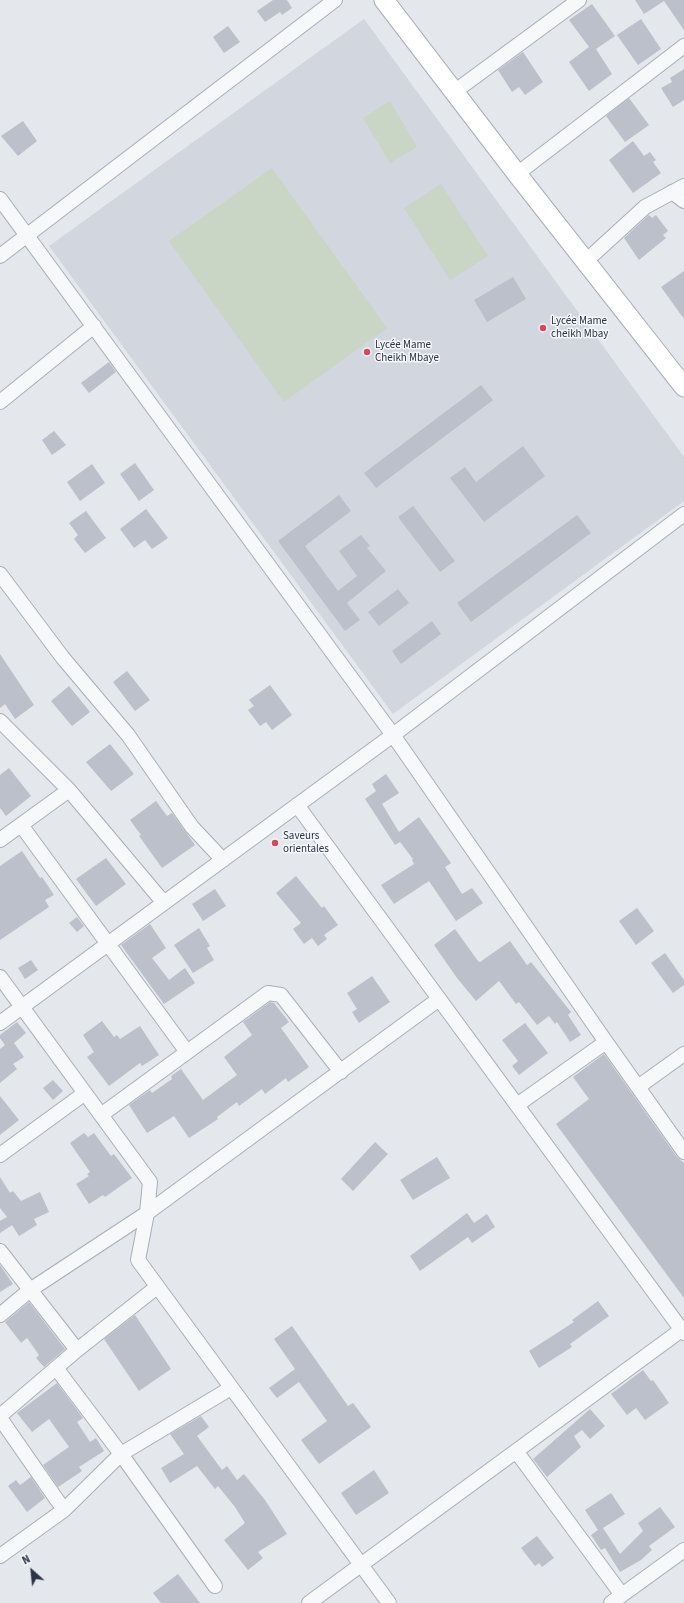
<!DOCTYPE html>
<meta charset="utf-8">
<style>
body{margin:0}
#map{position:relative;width:684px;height:1603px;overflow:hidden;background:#e4e7ec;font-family:"Source Sans 3",sans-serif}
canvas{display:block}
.north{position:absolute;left:12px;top:1551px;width:40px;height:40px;-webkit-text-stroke:3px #f4f6f9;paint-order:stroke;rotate:333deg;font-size:11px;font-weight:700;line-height:16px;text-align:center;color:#2b3445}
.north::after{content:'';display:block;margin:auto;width:14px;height:18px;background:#2b3445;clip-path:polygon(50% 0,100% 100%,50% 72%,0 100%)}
</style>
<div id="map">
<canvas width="684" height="1603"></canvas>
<div class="north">N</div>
</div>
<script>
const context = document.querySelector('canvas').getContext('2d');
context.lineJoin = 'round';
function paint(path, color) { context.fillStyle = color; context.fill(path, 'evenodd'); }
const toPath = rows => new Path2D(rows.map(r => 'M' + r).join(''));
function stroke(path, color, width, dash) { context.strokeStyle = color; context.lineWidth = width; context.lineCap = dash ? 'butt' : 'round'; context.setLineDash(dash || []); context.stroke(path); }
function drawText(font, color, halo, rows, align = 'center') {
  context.font = font + ' "Source Sans 3",sans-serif'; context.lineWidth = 3; context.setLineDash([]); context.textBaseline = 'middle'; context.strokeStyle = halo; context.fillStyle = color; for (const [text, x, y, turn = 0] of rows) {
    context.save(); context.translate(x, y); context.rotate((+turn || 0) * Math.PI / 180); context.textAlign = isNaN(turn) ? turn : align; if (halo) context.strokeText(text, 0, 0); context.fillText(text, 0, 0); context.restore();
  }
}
const built = toPath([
 [364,19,684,457,684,501,393,714,49,246]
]);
const green = toPath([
 [390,101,417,147,390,163,363,118],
 [272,168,387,328,284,402,169,241],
 [441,184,488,256,450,280,404,208]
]);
const building = toPath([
 [273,0,287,0,292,8,282,15,280,12,265,22,257,11],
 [635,0,684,0,684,30,664,1,644,14],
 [592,4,615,36,596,49,612,74,589,91,569,62,589,47,569,20],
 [641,19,661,49,638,65,617,35],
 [228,26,240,42,224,53,213,37],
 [523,52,543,82,525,95,519,87,512,92,498,70],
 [684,69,684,100,673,107,661,88,672,82,670,78],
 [629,98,649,125,625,142,606,116],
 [23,121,37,141,18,156,1,136],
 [633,141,644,156,650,152,656,160,653,162,661,173,633,193,609,160],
 [649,215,652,218,656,215,668,231,663,235,666,238,639,260,624,238],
 [684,271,684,319,661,287],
 [513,277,526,299,487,322,474,300],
 [109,362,116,372,89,393,81,383],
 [481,385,493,400,376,488,364,473],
 [54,431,66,445,52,455,42,440],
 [523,446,545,476,484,522,450,478,465,467,476,482],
 [135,463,154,490,139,501,120,474],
 [92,464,105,483,80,501,67,482],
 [339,495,351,511,305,546,338,591,357,576,339,551,361,535,370,546,367,548,386,571,347,603,360,620,345,631,278,541],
 [413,506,455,561,440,572,398,517],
 [146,509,168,538,152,549,145,540,134,548,120,529],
 [86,511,106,538,85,553,74,539,78,535,69,523],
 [577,515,591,533,471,622,457,603],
 [398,589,409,603,379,626,368,612],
 [432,621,441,634,401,664,392,651],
 [0,654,34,705,15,719,5,704,0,708],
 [127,671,150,700,135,711,113,682],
 [270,685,292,715,272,730,266,722,260,726,248,710,254,706,249,700],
 [69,686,90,712,72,726,51,701],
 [110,744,134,774,111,791,86,762],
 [9,768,31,796,6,816,0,808,0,775],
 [386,774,399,793,382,804,399,832,419,817,451,863,445,867,462,894,472,888,483,903,456,921,429,881,394,904,381,885,414,864,412,860,413,859,400,842,395,845,365,799,376,791,372,784],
 [156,801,167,816,172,813,195,845,162,868,139,836,141,835,130,820],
 [22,851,40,878,42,877,54,895,45,900,49,907,0,940,0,866],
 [106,858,126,884,96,906,76,879],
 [296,876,322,908,324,906,338,925,324,935,327,939,318,946,312,938,304,944,293,929,301,923,276,893],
 [215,889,226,906,203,921,192,904],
 [637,908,654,931,636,945,619,921],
 [77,917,84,926,77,932,69,923],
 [150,924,166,948,152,958,169,980,185,968,195,983,164,1004,121,945],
 [199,928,210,946,207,948,214,960,193,973,174,945],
 [455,929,478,961,480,962,510,941,527,965,531,962,571,1012,568,1015,581,1035,570,1042,557,1022,555,1024,549,1016,537,1025,519,1002,516,1004,499,981,476,1001,457,978,434,945],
 [665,953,684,980,684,985,673,993,651,963],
 [31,960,38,970,25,979,18,968],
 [372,976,390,1002,359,1023,352,1012,357,1009,347,993],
 [270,1002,274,1003,289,1022,281,1028,309,1067,288,1082,286,1078,265,1094,262,1089,239,1106,237,1102,217,1117,218,1119,189,1138,174,1116,147,1133,129,1105,150,1090,152,1093,172,1079,171,1076,181,1069,203,1100,237,1075,224,1057,252,1035,243,1022],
 [102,1021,114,1037,117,1035,120,1039,140,1026,159,1055,142,1066,140,1063,109,1086,87,1057,94,1052,83,1035],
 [17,1022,26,1033,14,1043,24,1057,13,1064,17,1069,0,1083,0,1049,5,1045,0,1038,0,1035],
 [525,1023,548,1053,519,1075,512,1066,518,1061,502,1040],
 [604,1054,677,1157,684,1163,684,1298,556,1124,589,1099,573,1077],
 [53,1080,63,1091,53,1100,43,1088],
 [0,1096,19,1120,0,1135],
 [84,1133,88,1137,94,1133,111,1156,114,1154,132,1178,105,1197,103,1195,89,1204,76,1184,89,1176,87,1174,90,1172,70,1143],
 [375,1142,388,1154,353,1191,341,1179],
 [437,1157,450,1178,413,1200,400,1180],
 [0,1177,10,1193,13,1191,21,1201,40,1192,49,1212,34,1219,37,1225,19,1236,12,1225,0,1233,0,1221,7,1217,0,1208],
 [467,1213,474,1223,487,1214,495,1227,472,1243,468,1237,420,1271,410,1256],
 [0,1265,13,1284,0,1292],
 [598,1301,609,1316,570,1344,572,1347,539,1368,529,1351,574,1322,572,1320],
 [29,1302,65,1349,44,1367,36,1358,39,1355,27,1338,21,1343,5,1322],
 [135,1315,171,1369,139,1391,104,1339],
 [292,1326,348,1406,353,1403,371,1427,319,1464,301,1440,327,1421,299,1382,277,1398,269,1388,295,1369,274,1339],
 [643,1370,651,1381,653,1380,669,1403,645,1420,636,1408,627,1415,611,1394],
 [57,1383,83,1418,77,1422,90,1442,96,1438,104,1451,79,1467,82,1471,58,1487,43,1465,69,1447,49,1419,32,1432,17,1413],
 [590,1409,605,1426,590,1439,582,1430,574,1436,581,1447,547,1477,533,1459],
 [201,1416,209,1427,197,1436,222,1470,227,1466,237,1480,244,1474,265,1500,287,1534,258,1552,263,1558,248,1570,224,1540,245,1523,235,1507,218,1486,215,1489,197,1466,170,1483,161,1468,184,1454,170,1434],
 [374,1470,389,1493,356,1515,341,1493],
 [31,1477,45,1498,27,1512,8,1486,16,1480,20,1485],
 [611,1493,625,1514,603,1528,620,1554,643,1531,638,1523,660,1507,675,1527,649,1546,652,1550,641,1560,620,1572,605,1548,601,1550,591,1535,598,1530,585,1510],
 [537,1536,554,1558,542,1567,539,1563,535,1566,521,1548],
 [178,1574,200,1603,161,1603,153,1593]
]);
const minor = toPath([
 [454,92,579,0],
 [517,174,684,46],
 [672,192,684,201],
 [0,199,393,735,606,1042,684,1152],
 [0,256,335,0],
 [586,261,645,207,684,186],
 [0,402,94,326],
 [0,574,63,658,128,735,192,827,223,860],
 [0,721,69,790,164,903],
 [297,805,684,1333],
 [21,825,187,1052],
 [0,840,69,790],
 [0,977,150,1182,147,1213,138,1260,389,1603],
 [0,1023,393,735,684,514],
 [638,1087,684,1054],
 [517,1105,606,1042],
 [101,1115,268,993,281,995,341,1072],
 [0,1155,85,1093],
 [0,1251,77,1350],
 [0,1315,30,1290,147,1213,439,999],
 [56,1368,121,1454,215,1586],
 [0,1416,77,1350,157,1287],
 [0,1418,64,1510],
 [516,1451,622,1595],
 [0,1556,64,1510,121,1454,231,1388],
 [309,1603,684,1328],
 [611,1603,684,1550]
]);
const secondary = toPath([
 [384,0,517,174,684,387]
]);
const markers = [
 [543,328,4,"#d1495b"],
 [367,352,4,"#d1495b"],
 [275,843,4,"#d1495b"]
];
const poiNames = [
 ["Lycée Mame",551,322],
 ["cheikh Mbay",551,335],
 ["Lycée Mame",375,346],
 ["Cheikh Mbaye",375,359],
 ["Saveurs",283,837],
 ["orientales",283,850]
];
paint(built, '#d2d6de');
paint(green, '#c9d6c5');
paint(building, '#bbc0ca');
stroke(minor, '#a9aeb7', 16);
stroke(secondary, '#a9aeb7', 21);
stroke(minor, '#f7f8fa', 14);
stroke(secondary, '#fff', 19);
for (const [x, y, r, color] of markers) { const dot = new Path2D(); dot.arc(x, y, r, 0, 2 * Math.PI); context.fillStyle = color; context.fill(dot); stroke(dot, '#f4f6f9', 1.5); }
drawText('11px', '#2b3445', '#f4f6f9', poiNames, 'left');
</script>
